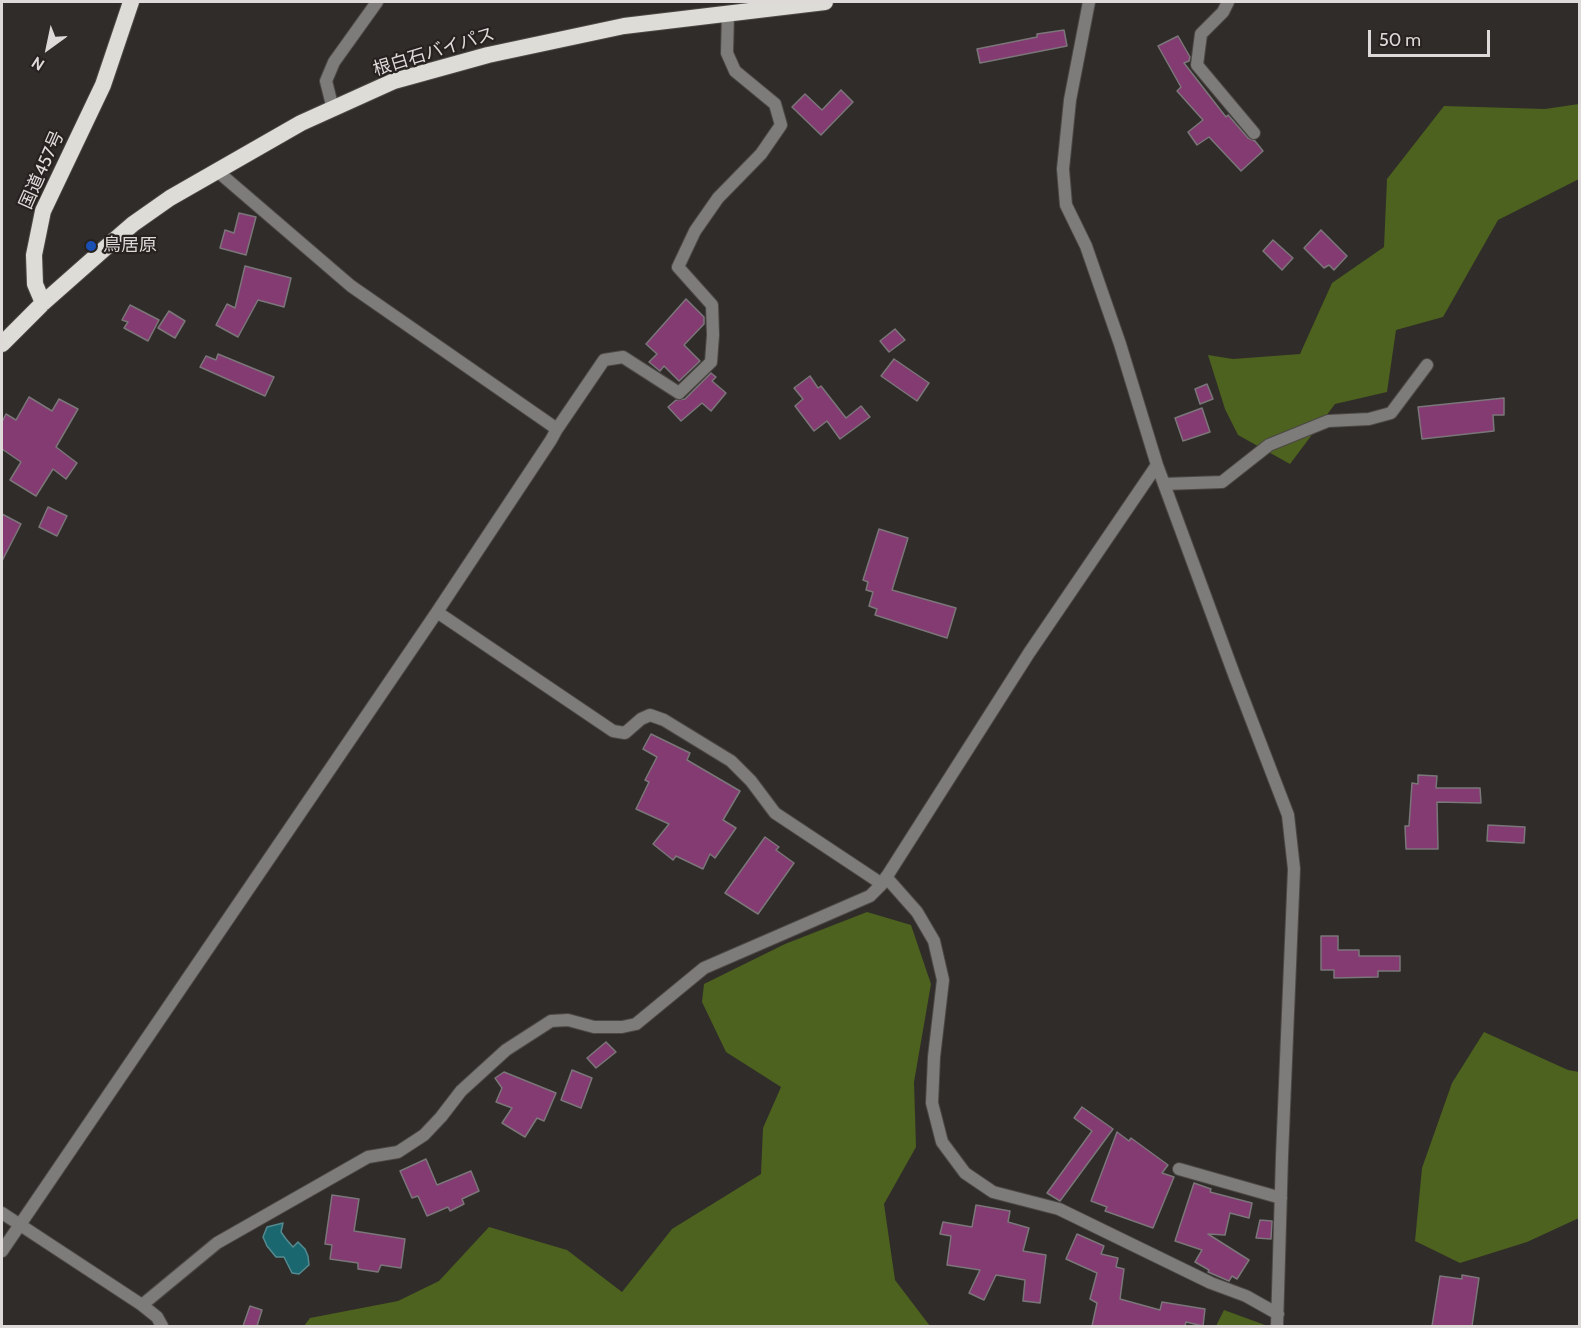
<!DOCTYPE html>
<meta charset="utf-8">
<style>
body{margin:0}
#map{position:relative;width:1581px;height:1328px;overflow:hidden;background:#302c29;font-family:Cabin,sans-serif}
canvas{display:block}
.frame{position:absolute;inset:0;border:3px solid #dddad9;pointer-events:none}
.north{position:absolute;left:18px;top:18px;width:60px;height:60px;-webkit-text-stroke:4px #272220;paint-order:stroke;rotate:213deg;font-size:16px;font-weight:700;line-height:24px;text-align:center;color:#dddad9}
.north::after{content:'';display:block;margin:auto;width:21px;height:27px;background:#dddad9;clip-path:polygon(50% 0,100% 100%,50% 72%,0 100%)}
.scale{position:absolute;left:1368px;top:30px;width:122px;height:27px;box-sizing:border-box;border:3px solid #dddad9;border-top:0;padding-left:8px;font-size:18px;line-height:21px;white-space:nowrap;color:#dddad9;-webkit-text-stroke:4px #272220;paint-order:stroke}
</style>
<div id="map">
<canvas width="1581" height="1328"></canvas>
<div class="frame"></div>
<div class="north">N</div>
<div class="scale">50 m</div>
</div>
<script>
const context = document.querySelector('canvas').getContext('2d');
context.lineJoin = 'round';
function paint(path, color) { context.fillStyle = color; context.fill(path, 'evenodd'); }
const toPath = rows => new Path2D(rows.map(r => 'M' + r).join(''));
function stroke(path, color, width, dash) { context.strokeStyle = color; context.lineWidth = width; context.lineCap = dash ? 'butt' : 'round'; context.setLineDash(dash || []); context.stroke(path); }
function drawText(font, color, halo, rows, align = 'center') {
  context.font = font + ' Cabin,"Noto Sans JP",sans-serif'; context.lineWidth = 4.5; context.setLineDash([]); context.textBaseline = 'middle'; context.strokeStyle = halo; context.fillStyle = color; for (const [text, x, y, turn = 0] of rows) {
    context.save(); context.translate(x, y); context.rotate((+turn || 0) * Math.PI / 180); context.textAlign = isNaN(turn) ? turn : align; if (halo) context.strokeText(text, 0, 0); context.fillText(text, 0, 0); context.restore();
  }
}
const forest = toPath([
 [1579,104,1579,179,1498,220,1443,317,1396,330,1387,392,1335,404,1290,464,1238,435,1225,409,1208,355,1233,359,1300,354,1332,283,1384,247,1387,179,1444,106,1545,109],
 [867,912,911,925,931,984,914,1082,916,1147,884,1204,895,1280,930,1326,304,1326,310,1318,398,1301,439,1281,489,1227,567,1250,622,1292,672,1229,761,1174,763,1128,781,1087,726,1052,702,1002,704,984,785,944],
 [1484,1032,1568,1070,1579,1072,1579,1218,1527,1242,1460,1263,1415,1241,1422,1168,1452,1083],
 [1224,1310,1265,1325,1265,1326,1216,1326]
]);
const water = toPath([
 [283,1223,281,1232,286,1239,293,1247,298,1242,305,1249,308,1256,309,1265,299,1274,292,1273,284,1257,276,1257,267,1246,263,1237,267,1227,283,1223]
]);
const building = toPath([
 [1064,30,1067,46,980,63,977,49,1037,37,1037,34,1064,30],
 [1178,36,1190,57,1189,61,1184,63,1226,117,1228,115,1248,138,1255,141,1263,151,1241,171,1209,137,1197,145,1188,132,1203,120,1177,91,1181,87,1158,46,1178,36],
 [841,90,853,102,821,135,792,107,805,94,822,110,841,90],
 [239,213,256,217,246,255,220,248,225,230,234,233,239,213],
 [1321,230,1347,256,1334,270,1329,265,1324,268,1304,248,1321,230],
 [1273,240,1293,258,1282,270,1263,251,1273,240],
 [245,266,291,278,284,307,258,300,238,337,216,325,227,304,235,308,245,266],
 [686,299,704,317,704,324,684,345,700,361,679,381,664,366,660,371,649,362,657,354,646,344,686,299],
 [130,305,159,320,148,341,124,328,128,322,122,320,130,305],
 [169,311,185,321,175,338,158,328,169,311],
 [895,329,905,340,889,352,880,341,895,329],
 [218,354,274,377,265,396,200,367,206,356,216,360,218,354],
 [894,359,929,383,917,401,881,376,894,359],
 [711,373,716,377,712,381,726,393,711,411,702,403,681,421,668,407,676,400,685,399,711,373],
 [810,376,818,388,821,386,846,418,861,406,870,417,840,439,827,421,814,431,795,406,803,399,794,388,810,376],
 [1207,384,1213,399,1200,404,1195,389,1207,384],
 [29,397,52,411,59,399,78,409,56,447,77,463,66,479,53,469,36,496,10,480,21,462,2,449,2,422,6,414,16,420,29,397],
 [1504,398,1504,415,1493,415,1494,431,1422,439,1418,407,1504,398],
 [1202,408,1210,432,1183,441,1175,418,1202,408],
 [48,507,67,516,57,536,39,527,48,507],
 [2,514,21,524,2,561,2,514],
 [879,529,908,538,892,590,956,608,947,638,875,615,877,609,869,606,873,592,866,590,868,582,863,580,879,529],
 [651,734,690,753,687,760,740,791,723,820,736,828,715,858,710,854,703,869,676,856,673,860,653,844,669,824,636,809,649,782,645,780,657,757,643,749,651,734],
 [1418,775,1437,776,1436,788,1480,788,1481,803,1437,802,1438,849,1406,849,1405,826,1409,826,1412,783,1418,784,1418,775],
 [1488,825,1525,827,1524,843,1487,841,1488,825],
 [765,837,779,847,776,850,794,863,758,914,725,893,765,837],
 [1321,936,1338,936,1338,950,1359,950,1359,956,1400,956,1400,971,1378,971,1378,977,1334,978,1334,970,1321,970,1321,936],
 [606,1042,616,1052,596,1068,587,1058,606,1042],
 [572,1070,592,1078,581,1108,561,1100,572,1070],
 [504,1072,556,1093,544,1121,537,1118,525,1137,502,1123,512,1108,496,1102,502,1088,495,1078,504,1072],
 [1082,1107,1113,1129,1060,1201,1047,1193,1092,1131,1074,1118,1082,1107],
 [1117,1132,1129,1141,1131,1138,1168,1165,1162,1173,1174,1177,1153,1228,1105,1211,1107,1207,1091,1201,1117,1132],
 [426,1159,437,1185,471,1171,479,1191,462,1199,464,1204,450,1211,448,1207,427,1216,418,1196,412,1198,400,1171,426,1159],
 [1194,1183,1211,1189,1210,1192,1252,1203,1249,1218,1230,1213,1225,1235,1208,1234,1249,1260,1237,1279,1232,1276,1229,1281,1208,1272,1209,1270,1195,1262,1202,1250,1175,1241,1194,1183],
 [332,1195,359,1199,354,1231,405,1239,401,1268,381,1265,378,1272,358,1269,358,1263,330,1259,332,1245,325,1244,332,1195],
 [976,1205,1010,1211,1008,1222,1029,1228,1023,1251,1046,1255,1040,1303,1023,1301,1025,1280,996,1275,984,1300,969,1293,980,1270,947,1265,951,1236,940,1234,943,1222,972,1227,976,1205],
 [1260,1220,1272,1221,1271,1239,1256,1238,1260,1220],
 [1077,1234,1104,1246,1101,1254,1118,1258,1116,1267,1124,1269,1120,1299,1160,1310,1162,1302,1205,1309,1203,1326,1186,1322,1185,1326,1092,1326,1097,1303,1090,1299,1097,1273,1066,1259,1077,1234],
 [1462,1275,1479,1278,1472,1326,1432,1326,1440,1276,1462,1279,1462,1275],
 [250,1306,262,1310,257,1326,243,1326,250,1306]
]);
const minor = toPath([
 [1089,2,1070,100,1063,169,1066,205,1086,246,1120,344,1157,465,1235,677,1288,815,1294,869,1282,1156,1277,1326],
 [1228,2,1223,12,1201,34,1197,65,1254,133],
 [333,109,326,81,334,62,377,2],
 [557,429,604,360,623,357,679,393,711,362,713,335,712,305,678,267,695,231,718,198,761,154,781,125,775,104,735,71,727,53,728,13],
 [1164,484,1222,482,1269,445,1328,421,1369,419,1391,413,1427,365],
 [437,612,613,731,625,733,641,719,650,715,664,720,731,761,751,781,775,813,882,884],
 [886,877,917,912,934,941,943,980,934,1057,932,1103,942,1142,965,1173,993,1192,1059,1209,1211,1283,1246,1296,1278,1314],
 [1179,1169,1281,1198],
 [2,1213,142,1305,157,1317,162,1326],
 [2,1251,437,612,551,440,557,429,351,286,216,170],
 [142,1305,217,1243,368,1157,398,1152,424,1135,441,1117,461,1091,506,1050,551,1021,568,1020,594,1027,622,1027,636,1024,704,968,870,896,882,884,1029,653,1157,465]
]);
const trunk = toPath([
 [43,303,35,284,34,255,43,211,103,85,131,2],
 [2,344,43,303,103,250,133,224,170,198,301,123,394,81,488,55,624,26,825,2]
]);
const markers = [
 [91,246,6,"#1a4fb4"]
];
const streetNames = [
 ["根白石バイパス",434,52,-17],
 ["国道457号",42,170,-66]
];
const poiNames = [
 ["鳥居原",103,246]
];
paint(forest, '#4d621e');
paint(water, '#1b6770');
stroke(water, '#558a90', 1.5);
paint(building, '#833b71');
stroke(building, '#7b7679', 1.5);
stroke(minor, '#4c4845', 14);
stroke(trunk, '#4c4845', 18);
stroke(minor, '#7d7c7a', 12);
stroke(trunk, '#dedcd7', 16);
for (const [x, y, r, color] of markers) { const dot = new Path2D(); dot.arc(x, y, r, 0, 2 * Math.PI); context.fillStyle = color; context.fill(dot); stroke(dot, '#272220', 2); }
drawText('18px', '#dddad9', '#272220', streetNames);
drawText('18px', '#dddad9', '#272220', poiNames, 'left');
</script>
